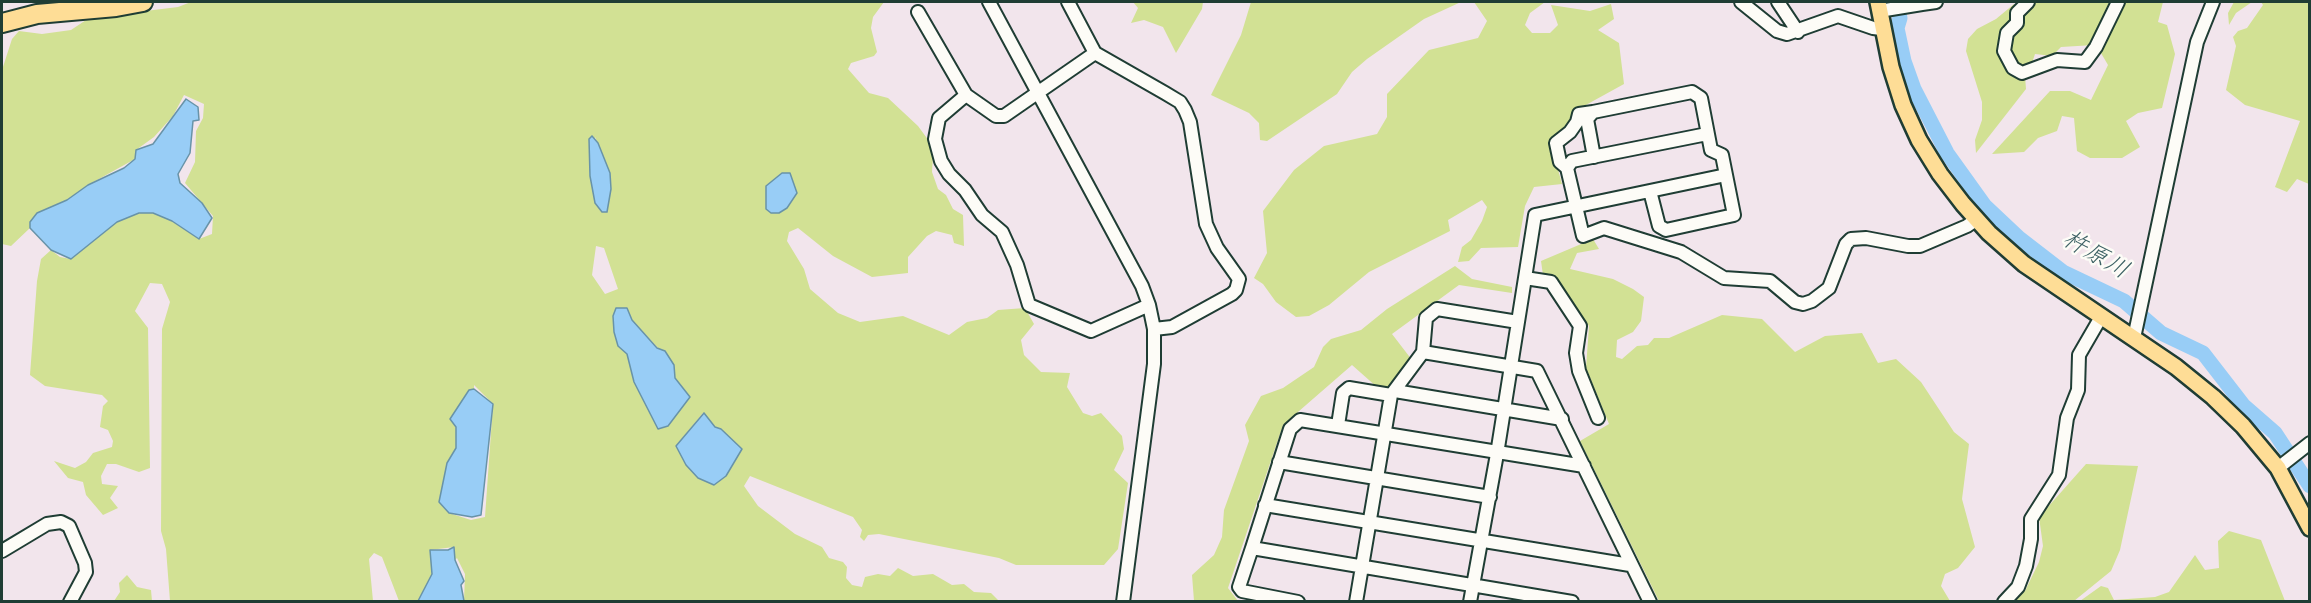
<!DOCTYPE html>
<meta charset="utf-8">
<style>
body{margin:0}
#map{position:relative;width:2311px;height:603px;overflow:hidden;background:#f2e5ec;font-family:Dekko,sans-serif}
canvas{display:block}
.frame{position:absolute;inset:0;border:3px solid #1f3d34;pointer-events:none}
</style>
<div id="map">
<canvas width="2311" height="603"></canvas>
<div class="frame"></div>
</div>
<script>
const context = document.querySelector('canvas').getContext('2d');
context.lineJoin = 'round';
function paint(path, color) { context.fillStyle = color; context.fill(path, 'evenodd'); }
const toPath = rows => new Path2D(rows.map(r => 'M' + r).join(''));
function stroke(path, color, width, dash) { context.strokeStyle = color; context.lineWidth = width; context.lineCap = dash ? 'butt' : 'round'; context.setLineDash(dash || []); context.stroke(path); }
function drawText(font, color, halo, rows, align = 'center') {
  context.font = font + ' Dekko,"Klee One",sans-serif'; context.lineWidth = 5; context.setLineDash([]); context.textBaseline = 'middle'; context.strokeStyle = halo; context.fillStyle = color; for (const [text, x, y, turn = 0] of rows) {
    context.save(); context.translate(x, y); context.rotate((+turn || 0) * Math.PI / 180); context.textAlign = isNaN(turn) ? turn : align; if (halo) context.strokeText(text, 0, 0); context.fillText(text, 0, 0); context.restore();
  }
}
const green = toPath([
 [191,2,884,2,873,17,871,28,877,52,874,56,851,63,848,69,869,93,888,98,918,126,929,141,933,156,932,172,938,189,946,195,953,209,963,215,964,246,954,243,952,235,936,231,927,236,908,257,908,273,872,277,833,256,798,228,789,232,787,241,804,269,810,289,838,313,860,322,903,316,949,335,967,322,987,318,998,310,1025,308,1034,324,1021,340,1024,355,1041,372,1070,373,1067,387,1083,413,1092,416,1101,413,1122,436,1124,449,1114,470,1128,483,1118,549,1104,565,1016,565,999,558,879,534,868,535,864,541,860,537,862,530,853,517,750,476,744,486,758,506,795,534,822,547,829,558,843,562,847,567,846,578,852,585,862,587,865,577,878,574,890,576,898,568,913,576,933,574,952,585,964,584,974,592,991,593,999,601,464,601,465,574,457,558,455,560,454,547,430,550,432,574,418,601,399,601,382,557,374,553,369,559,373,601,170,601,166,549,161,531,162,329,170,302,162,284,150,283,135,311,148,328,150,468,139,472,116,464,107,464,101,476,102,484,118,486,110,498,118,508,103,515,86,495,83,482,68,478,54,461,75,468,86,462,93,453,112,447,113,441,108,430,100,427,103,406,108,401,102,395,45,386,30,375,37,281,41,259,51,250,60,257,71,259,117,222,139,213,153,213,172,221,199,239,212,234,213,216,185,183,195,162,196,131,203,118,204,104,184,95,173,116,154,137,136,150,135,159,88,185,67,200,37,213,30,222,30,228,11,246,2,244,2,70,12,39,19,31,42,34,71,30,89,18,178,7],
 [595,137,610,173,602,212,595,203],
 [596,246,604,248,618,289,605,294,592,275],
 [627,308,632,320,658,348,675,378,690,397,634,382,627,354],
 [474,385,493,404,485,517,471,520,449,513,439,502,447,463,456,448,456,427,450,419,469,390,474,389],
 [703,413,715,427,676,446],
 [1133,2,1203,2,1202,9,1176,53,1163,27,1144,20,1131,23,1138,8],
 [1251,2,1461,2,1424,19,1367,59,1352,72,1337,94,1267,141,1260,140,1259,123,1249,113,1211,95,1241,35],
 [1474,2,1545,2,1530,13,1525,25,1532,33,1550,33,1558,25,1551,5,1590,11,1611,4,1614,19,1598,30,1619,43,1624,84,1575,111,1571,122,1551,144,1562,184,1534,187,1525,206,1518,247,1481,248,1469,261,1458,262,1462,247,1471,240,1482,221,1487,207,1482,200,1448,220,1450,231,1369,272,1329,305,1309,316,1296,317,1276,302,1263,284,1254,278,1267,253,1263,211,1294,170,1324,146,1377,134,1387,117,1387,94,1429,50,1478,38,1487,21],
 [2033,2,2115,2,2094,45,2061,47,2052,56,2035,54,2032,63,2022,68,2010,60,2009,33],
 [2120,2,2163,2,2158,22,2167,25,2175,54,2162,108,2138,113,2126,121,2140,147,2122,158,2090,158,2077,151,2074,118,2062,116,2057,131,2038,138,2024,152,1992,154,2050,91,2070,91,2091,100,2108,65,2098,48],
 [2234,2,2252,2,2236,13,2229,25,2228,13],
 [2261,2,2309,2,2309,184,2297,179,2287,192,2275,187,2300,121,2245,105,2226,90,2236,46,2233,37,2238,31,2247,28,2263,5],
 [2014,4,2016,22,2002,49,2025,76,2026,89,1976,153,1975,140,1982,120,1982,102,1966,51,1968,39,1977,29,1996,19],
 [1593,239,1599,249,1577,253,1570,269,1613,279,1633,289,1644,297,1641,321,1633,332,1617,340,1616,357,1622,359,1637,346,1648,345,1654,338,1669,338,1722,315,1762,319,1795,352,1825,336,1862,333,1878,363,1896,359,1921,382,1954,432,1969,444,1962,499,1975,547,1958,568,1945,574,1941,586,1950,601,1659,601,1580,441,1609,424,1586,368,1589,326,1557,279,1543,275,1541,261],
 [1455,266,1472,279,1512,287,1512,293,1459,285,1392,334,1412,360,1389,391,1378,388,1352,365,1283,425,1228,588,1238,601,1194,601,1192,575,1214,555,1222,537,1224,510,1249,441,1245,425,1261,396,1283,388,1314,367,1323,347,1331,339,1361,330,1387,309],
 [2086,464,2138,466,2120,550,2111,571,2074,601,2010,602,2025,591,2039,562,2043,546,2039,517],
 [2229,531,2261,540,2285,601,2080,601,2101,586,2108,588,2114,600,2155,597,2169,592,2195,555,2205,570,2219,568,2218,541],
 [127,575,137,587,151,590,152,601,114,601,120,592,119,583]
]);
const water = toPath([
 [186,99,198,107,199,120,193,121,190,153,178,174,180,183,202,203,212,218,199,239,172,221,153,213,139,213,117,222,71,259,51,250,30,228,30,222,37,213,67,200,88,185,124,168,135,159,136,150,153,144,186,99],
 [592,136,598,143,610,173,611,189,607,212,602,212,595,203,590,176,589,139,592,136],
 [782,173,790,173,797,193,787,208,779,213,771,213,766,209,766,186,782,173],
 [616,308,627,308,632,320,657,348,665,351,674,365,675,378,690,397,668,426,658,429,634,382,627,354,618,346,614,332,613,316,616,308],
 [474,389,493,404,481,515,472,517,449,513,439,502,447,463,456,448,456,427,450,419,469,390,474,389],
 [704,413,715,427,721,429,742,449,726,476,714,485,698,478,686,465,676,446,704,413],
 [454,547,455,560,464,581,461,585,464,601,418,601,432,574,430,550,448,550,454,547]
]);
const river = toPath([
 [1896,2,1900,18,1897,28,1904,61,1914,89,1947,153,1985,206,2019,238,2063,272,2124,301,2161,333,2203,353,2244,406,2275,433,2310,486]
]);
const minor = toPath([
 [989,2,1142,286,1149,305,1154,329,1154,364,1123,602],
 [1068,2,1095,53,1165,93,1180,102,1185,110,1190,122,1206,224,1217,248,1239,279,1236,290,1232,294,1172,327,1154,329],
 [1741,2,1777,31,1787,34,1838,16,1873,28,1882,29],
 [1778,2,1798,32],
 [2028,2,2017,13,2017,23,2007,33,2004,51,2013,68,2022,73,2057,60,2085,62,2096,47,2118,2],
 [1922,4,1936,2],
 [1879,11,1922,4,1921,2],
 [918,12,966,95],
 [1095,53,1004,116,996,116,966,95,939,118,935,139,941,161,949,174,965,190,982,215,1002,232,1017,265,1029,305,1091,331,1149,305],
 [1707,134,1572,161,1567,168,1583,236,1604,228,1681,252,1724,278,1770,281,1795,302,1803,304,1812,301,1829,288,1846,244,1851,239,1866,238,1908,246,1920,246,1967,226,1977,219],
 [1594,157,1587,119,1593,112,1692,92,1701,98,1711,150,1722,155,1734,215,1666,230,1659,226,1650,191],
 [1567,168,1560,162,1556,143,1570,132,1577,122,1579,114,1593,112],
 [1525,278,1551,282,1580,326,1576,353,1579,371,1598,418],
 [2134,338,2197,42,2213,2],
 [1423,352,1537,371,1650,602],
 [1395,391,1562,419],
 [1338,425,1343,393,1349,388,1391,395],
 [1279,462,1490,497],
 [2278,468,2310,443],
 [1265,505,1630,565],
 [1252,548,1239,587,1242,591,1298,602],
 [2,551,47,524,61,522,69,526,85,563,86,572,70,602],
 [1356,602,1391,395,1423,352,1426,318,1437,309,1518,322],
 [1470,602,1497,454,1535,215,1726,175],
 [1572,602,1252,548,1290,429,1300,420,1584,466],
 [2004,602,2018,587,2026,566,2031,539,2031,519,2059,475,2067,418,2078,390,2079,355,2101,317]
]);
const major = toPath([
 [1878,2,1891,67,1903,105,1919,140,1940,174,1963,204,1989,233,2024,264,2176,367,2213,397,2243,426,2278,468,2310,528]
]);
const highway = toPath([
 [2,23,37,14,116,7,143,2]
]);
const waterNames = [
 ["杵原川",2094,258,30]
];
paint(green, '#d2e194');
paint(water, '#98cdf6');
stroke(water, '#6893a8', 1.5);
stroke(river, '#98cdf6', 15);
stroke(minor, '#1f3d34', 16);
stroke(major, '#1f3d34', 20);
stroke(highway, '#1f3d34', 22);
stroke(minor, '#fdfcf7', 12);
stroke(major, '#fedd96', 15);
stroke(highway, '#fedd96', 18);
drawText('italic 24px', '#3d6164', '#fdfcf7', waterNames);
</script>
